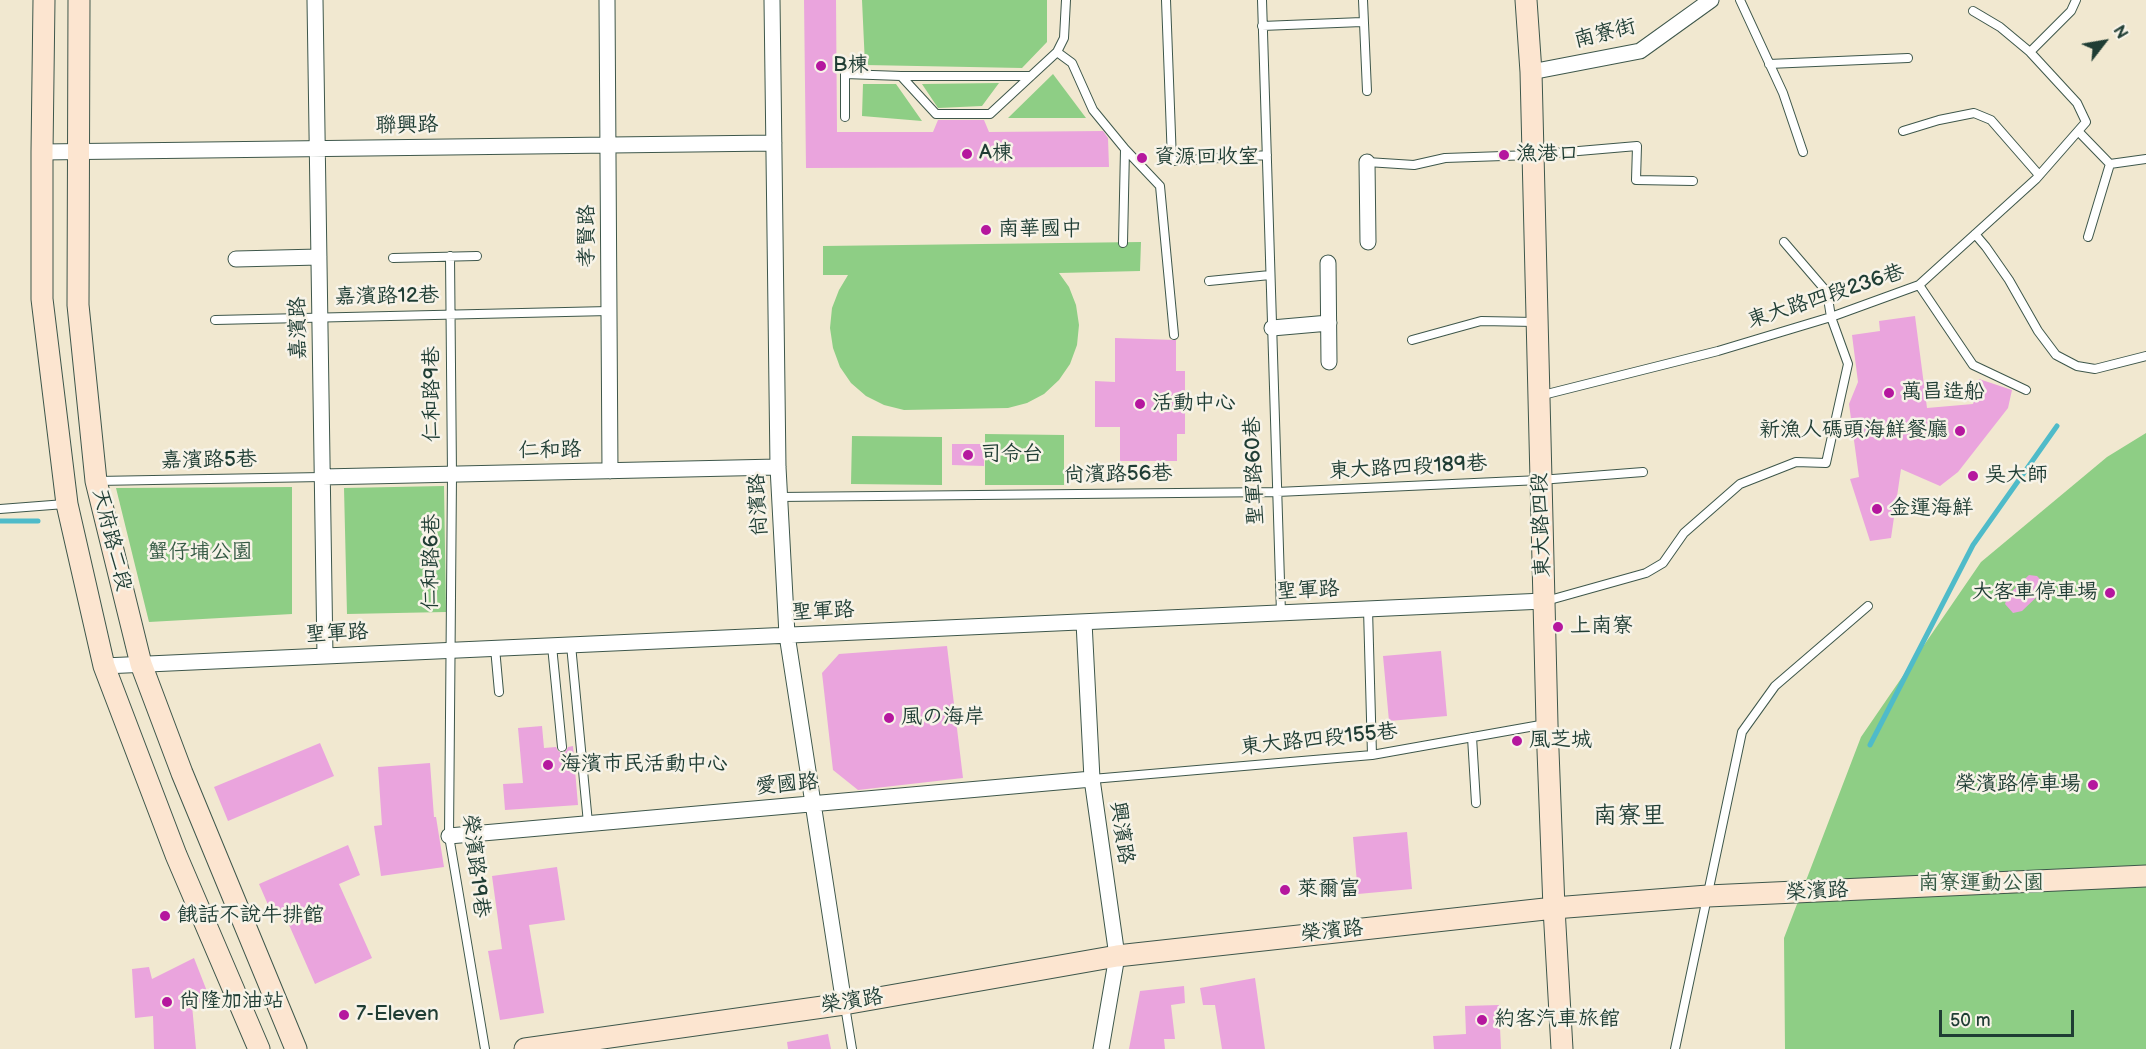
<!DOCTYPE html>
<meta charset="utf-8">
<style>
body{margin:0}
#map{position:relative;width:2146px;height:1049px;overflow:hidden;background:#f1e8d0;font-family:"Balsamiq Sans",sans-serif}
canvas{display:block}
.north{position:absolute;left:2074px;top:12px;width:60px;height:60px;-webkit-text-stroke:4px #f7f3e8;paint-order:stroke;rotate:59deg;font-size:16px;font-weight:700;line-height:24px;text-align:center;color:#1f3d34}
.north::after{content:'';display:block;margin:auto;width:21px;height:27px;background:#1f3d34;clip-path:polygon(50% 0,100% 100%,50% 72%,0 100%)}
.scale{position:absolute;left:1939px;top:1010px;width:135px;height:27px;box-sizing:border-box;border:3px solid #1f3d34;border-top:0;padding-left:8px;font-size:18px;line-height:21px;white-space:nowrap;color:#1f3d34;-webkit-text-stroke:4px #f7f3e8;paint-order:stroke}
</style>
<div id="map">
<canvas width="2146" height="1049"></canvas>
<div class="north">N</div>
<div class="scale">50 m</div>
</div>
<script>
const context = document.querySelector('canvas').getContext('2d');
context.lineJoin = 'round';
function paint(path, color) { context.fillStyle = color; context.fill(path, 'evenodd'); }
const toPath = rows => new Path2D(rows.map(r => 'M' + r).join(''));
function stroke(path, color, width, dash) { context.strokeStyle = color; context.lineWidth = width; context.lineCap = dash ? 'butt' : 'round'; context.setLineDash(dash || []); context.stroke(path); }
function drawText(font, color, halo, rows, align = 'center') {
  context.font = font + ' "Balsamiq Sans","LXGW WenKai TC","Klee One",sans-serif'; context.lineWidth = 5; context.setLineDash([]); context.textBaseline = 'middle'; context.strokeStyle = halo; context.fillStyle = color; for (const [text, x, y, turn = 0] of rows) {
    context.save(); context.translate(x, y); context.rotate((+turn || 0) * Math.PI / 180); context.textAlign = isNaN(turn) ? turn : align; if (halo) context.strokeText(text, 0, 0); context.fillText(text, 0, 0); context.restore();
  }
}
const green = toPath([
 [862,0,1047,0,1047,42,1022,68,865,65],
 [1053,74,1086,118,1008,118],
 [999,83,982,106,938,108,922,84],
 [863,84,896,84,922,121,862,116],
 [1141,242,1140,271,1059,273,1069,287,1076,305,1079,325,1077,345,1070,364,1059,380,1044,394,1027,403,1008,408,904,410,884,405,866,396,851,383,840,367,833,348,830,328,832,308,839,290,848,275,823,275,823,246],
 [2146,433,2146,1049,1785,1049,1784,938,1861,737,1981,562,2107,457],
 [985,434,1064,435,1064,485,985,485],
 [852,436,942,437,942,485,851,484],
 [444,486,446,612,347,614,344,488],
 [292,487,292,614,149,622,116,488]
]);
const stream = toPath([
 [0,521,38,521],
 [1870,745,1973,545,2057,426]
]);
const building = toPath([
 [804,0,836,0,837,132,933,132,938,120,984,120,989,132,1103,131,1108,138,1109,167,806,168],
 [1915,316,1927,408,1973,404,1979,379,2012,390,2008,408,1958,472,1940,486,1901,469,1891,538,1870,541,1850,479,1859,477,1849,404,1858,382,1852,335,1880,331,1879,321],
 [1115,338,1176,340,1176,371,1185,371,1185,434,1177,434,1177,461,1120,461,1120,427,1095,427,1095,381,1115,382],
 [952,444,984,444,984,466,952,465],
 [2029,575,2037,576,2044,583,2044,590,2022,611,2013,613,2005,604,2008,595],
 [947,646,963,778,858,790,833,770,822,673,839,654],
 [1441,651,1447,716,1389,721,1383,656],
 [542,726,544,748,556,747,558,751,562,753,566,751,568,747,573,746,578,805,505,810,503,784,523,783,518,728],
 [320,743,334,776,228,821,214,787],
 [430,763,434,817,436,817,444,867,381,876,374,826,382,825,378,767],
 [1407,832,1412,889,1358,894,1353,837],
 [348,845,360,875,339,884,372,958,315,984,282,909,272,914,259,884],
 [557,867,565,920,529,925,544,1013,500,1020,488,951,502,949,492,876],
 [194,958,210,999,192,1005,196,1049,154,1049,153,1016,135,1018,132,969,149,967,152,979],
 [1255,978,1265,1049,1222,1049,1215,1005,1203,1005,1200,988],
 [1184,986,1185,1003,1171,1005,1175,1039,1164,1039,1165,1049,1129,1049,1140,991],
 [1499,1005,1501,1049,1434,1049,1433,1036,1466,1034,1465,1006],
 [828,1034,831,1049,788,1049,787,1042]
]);
const lane = toPath([
 [1166,0,1172,161,1267,155],
 [1262,0,1281,613],
 [1363,0,1367,91],
 [1740,0,1783,93,1803,152],
 [1262,26,1362,22],
 [1057,52,1072,63,1093,110,1125,149,1123,243],
 [2030,52,2071,11,2076,0],
 [1769,64,1908,58],
 [1031,76,901,76,936,114,990,114,1031,76,1057,52,1064,38,1066,0],
 [845,117,845,74,901,76],
 [1903,131,1939,120,1974,113,1991,120,2039,175],
 [2078,131,2110,164,2146,159],
 [1125,149,1160,186,1174,335],
 [1367,162,1414,165,1445,158,1532,155,1637,146,1636,180,1693,181],
 [1975,234,1986,247,2009,280,2038,331,2056,355,2077,366,2095,369,2146,356],
 [2088,237,2110,164],
 [450,256,452,475,449,836,485,1049],
 [393,258,477,256],
 [1209,281,1270,275],
 [1919,285,1973,365,2026,390],
 [215,320,609,311],
 [1412,340,1481,321,1535,322],
 [1539,396,1718,351,1831,317,1919,285,2036,179,2086,122,2077,103,2030,52,2000,27,1973,11],
 [97,481,322,477],
 [779,497,1277,492,1540,480,1643,472],
 [0,509,65,504],
 [1546,601,1646,573,1663,563,1684,533,1740,484,1796,462,1826,463,1848,364,1831,317,1827,292,1784,242],
 [1368,609,1372,755],
 [571,645,588,823],
 [552,646,562,747],
 [495,648,499,692],
 [1472,737,1476,803],
 [1092,779,1372,755,1546,724],
 [845,1006,852,1049],
 [1675,1049,1742,732,1775,686,1868,606]
]);
const street = toPath([
 [315,0,325,656],
 [607,0,610,471],
 [772,0,778,467,787,635,844,1004],
 [1531,72,1640,51,1711,0],
 [42,152,774,143],
 [1367,162,1368,242],
 [236,259,319,257],
 [1328,263,1329,362],
 [1272,328,1329,323],
 [322,477,778,467],
 [1084,622,1092,779,1117,956,1101,1049],
 [104,666,1544,601],
 [449,836,1092,779]
]);
const secondary = toPath([
 [44,0,42,152,42,299,67,504,104,666,176,855,259,1049],
 [79,0,78,305,96,481,141,664,182,773,296,1049],
 [1526,0,1531,72,1547,724,1554,908,1562,1049],
 [525,1049,844,1004,1117,956,1554,908,1708,896,2146,876]
]);
const markers = [
 [821,66,6,"#b5179e"],
 [967,154,6,"#b5179e"],
 [1504,155,6,"#b5179e"],
 [1142,158,6,"#b5179e"],
 [986,230,6,"#b5179e"],
 [1889,393,6,"#b5179e"],
 [1140,404,6,"#b5179e"],
 [1960,431,6,"#b5179e"],
 [968,455,6,"#b5179e"],
 [1973,476,6,"#b5179e"],
 [1877,509,6,"#b5179e"],
 [2110,593,6,"#b5179e"],
 [1558,627,6,"#b5179e"],
 [889,718,6,"#b5179e"],
 [1517,741,6,"#b5179e"],
 [548,765,6,"#b5179e"],
 [2093,785,6,"#b5179e"],
 [1285,890,6,"#b5179e"],
 [165,916,6,"#b5179e"],
 [167,1002,6,"#b5179e"],
 [344,1015,6,"#b5179e"],
 [1482,1020,6,"#b5179e"]
];
const streetNames = [
 ["南寮街",1605,34,-14],
 ["聯興路",407,126,-1],
 ["孝賢路",588,236,-90],
 ["嘉濱路12巷",387,297,-1],
 ["東大路四段236巷",1826,297,-18],
 ["嘉濱路",299,328,-91],
 ["仁和路9巷",433,394,-90],
 ["仁和路",550,451,-1],
 ["嘉濱路5巷",209,461,-1],
 ["東大路四段189巷",1408,468,-3],
 ["聖軍路60巷",1255,471,-92],
 ["尚濱路56巷",1118,475,-1],
 ["尚濱路",759,505,-93],
 ["東大路四段",1542,525,-92],
 ["天府路二段",111,540,76],
 ["仁和路6巷",432,562,-89],
 ["聖軍路",1308,591,-3],
 ["聖軍路",823,612,-3],
 ["聖軍路",337,634,-3],
 ["東大路四段155巷",1319,740,-6],
 ["愛國路",787,785,-5],
 ["興濱路",1121,833,82],
 ["榮濱路19巷",475,866,83],
 ["榮濱路",1817,892,-3],
 ["榮濱路",1332,932,-6],
 ["榮濱路",852,1002,-9]
];
const poiNames = [
 ["B棟",833,66],
 ["A棟",979,154],
 ["漁港口",1516,155],
 ["資源回收室",1154,158],
 ["南華國中",998,230],
 ["萬昌造船",1901,393],
 ["活動中心",1152,404],
 ["新漁人碼頭海鮮餐廳",1948,431,"right"],
 ["司令台",980,455],
 ["吳大師",1985,476],
 ["金運海鮮",1889,509],
 ["大客車停車場",2098,593,"right"],
 ["上南寮",1570,627],
 ["風の海岸",901,718],
 ["風芝城",1529,741],
 ["海濱市民活動中心",560,765],
 ["榮濱路停車場",2081,785,"right"],
 ["萊爾富",1297,890],
 ["餓話不說牛排館",177,916],
 ["尚隆加油站",179,1002],
 ["7-Eleven",356,1015],
 ["約客汽車旅館",1494,1020]
];
const parkNames = [
 ["蟹仔埔公園",200,553],
 ["南寮運動公園",1981,884]
];
const quarterNames = [
 ["南寮里",1629,817]
];
paint(green, '#8ece85');
stroke(stream, '#4fbbc9', 5);
paint(building, '#eaa4dd');
stroke(lane, '#3e574b', 10);
stroke(street, '#3e574b', 17);
stroke(secondary, '#3e574b', 23);
stroke(lane, '#fff', 8);
stroke(street, '#fff', 15);
stroke(secondary, '#fce5d0', 21);
for (const [x, y, r, color] of markers) { const dot = new Path2D(); dot.arc(x, y, r, 0, 2 * Math.PI); context.fillStyle = color; context.fill(dot); stroke(dot, '#f7f3e8', 2); }
drawText('21px', '#1f3d34', '#f7f3e8', streetNames);
drawText('21px', '#1f3d34', '#f7f3e8', poiNames, 'left');
drawText('21px', '#355a44', '#f7f3e8', parkNames);
drawText('24px', '#1f3d34', '#f7f3e8', quarterNames);
</script>
